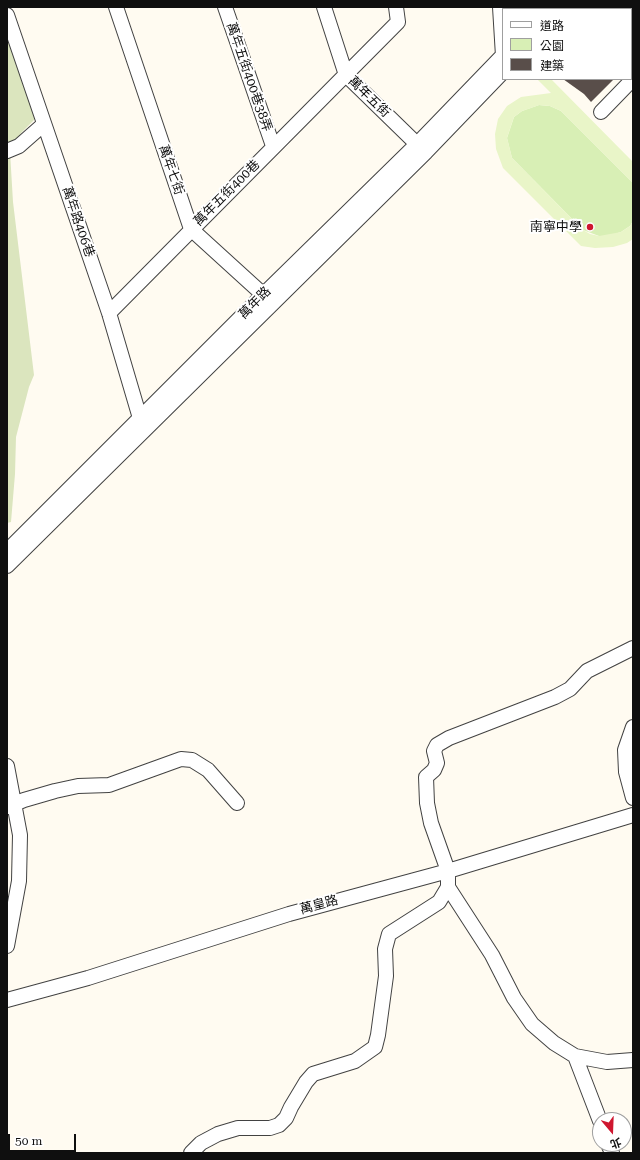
<!DOCTYPE html>
<meta charset="utf-8">
<style>
body{margin:0}
#map{position:relative;width:640px;height:1160px;overflow:hidden;background:#fffbf1;font-family:"Roboto Serif","Noto Sans TC",serif}
canvas{display:block}
.frame{position:absolute;inset:0;border:8px solid #0f0f0f;pointer-events:none}
.legend{position:absolute;left:502px;top:8px;width:130px;height:72px;box-sizing:border-box;background:#fff;border:1px solid #9f9f9f;margin:0;padding:5px 7px;list-style:none;font-size:12px;color:#0f0f0f}
.legend li{display:flex;align-items:center;gap:8px;height:20px}
.legend b{width:20px;border:1px solid #9f9f9f}
.north{position:absolute;left:592px;top:1112px;width:40px;height:40px;box-sizing:border-box;background:#fff;border:1px solid #9f9f9f;border-radius:50%;rotate:161deg;font-size:11px;font-weight:700;line-height:16px;text-align:center;color:#0f0f0f}
.north::after{content:'';display:block;margin:auto;width:14px;height:18px;background:#cf162f;clip-path:polygon(50% 0,100% 100%,50% 72%,0 100%)}
.scale{position:absolute;left:8px;top:1134px;width:68px;height:18px;box-sizing:border-box;border:2px solid #0f0f0f;border-top:0;padding-left:5px;font-size:12px;line-height:14px;white-space:nowrap;color:#0f0f0f;-webkit-text-stroke:3px #fff;paint-order:stroke}
</style>
<div id="map">
<canvas width="640" height="1160"></canvas>
<div class="frame"></div>
<ul class="legend">
<li><b style="height:5px;background:#fff"></b>道路</li>
<li><b style="height:11px;background:#d8efb5"></b>公園</li>
<li><b style="height:11px;background:#594e4a"></b>建築</li>
</ul>
<div class="north">北</div>
<div class="scale">50 m</div>
</div>
<script>
const context = document.querySelector('canvas').getContext('2d');
context.lineJoin = 'round';
function paint(path, color) { context.fillStyle = color; context.fill(path, 'evenodd'); }
const toPath = rows => new Path2D(rows.map(r => 'M' + r).join(''));
function stroke(path, color, width, dash) { context.strokeStyle = color; context.lineWidth = width; context.lineCap = dash ? 'butt' : 'round'; context.setLineDash(dash || []); context.stroke(path); }
function drawText(font, color, halo, rows, align = 'center') {
  context.font = font + ' "Roboto Serif","Noto Sans TC",serif'; context.lineWidth = 4; context.setLineDash([]); context.textBaseline = 'middle'; context.strokeStyle = halo; context.fillStyle = color; for (const [text, x, y, turn = 0] of rows) {
    context.save(); context.translate(x, y); context.rotate((+turn || 0) * Math.PI / 180); context.textAlign = isNaN(turn) ? turn : align; if (halo) context.strokeText(text, 0, 0); context.fillText(text, 0, 0); context.restore();
  }
}
const green = toPath([
 [539,105,550,106,561,111,633,183,633,221,630,226,621,232,608,236,599,236,583,230,512,158,507,138,514,117,522,111]
]);
const cemetery = toPath([
 [7,21,37,117,21,133,10,152,13,202,34,375,29,387,16,437,15,474,11,522,7,523]
]);
const pitch = toPath([
 [537,79,551,79,633,162,633,183,561,111,550,106,539,105,531,108,522,111,514,117,507,138,512,158,583,230,590,234,599,236,621,232,630,226,633,221,633,239,627,243,613,247,595,248,581,246,503,168,496,149,495,134,498,119,507,106,521,97,551,93]
]);
const building = toPath([
 [563,79,614,79,591,102,584,94]
]);
const minor = toPath([
 [116,7,191,229,269,300],
 [225,7,273,146],
 [324,7,346,75,424,151],
 [500,7,503,56],
 [612,7,614,9],
 [549,9,551,7],
 [565,9,567,7],
 [7,15,109,313,142,425],
 [631,27,633,30],
 [601,112,633,79],
 [7,151,19,146,44,124],
 [109,313,398,22,396,7],
 [7,551,263,295,417,144,503,55],
 [7,566,426,152,503,72],
 [633,648,587,671,570,689,555,697,449,738,437,745,434,751,437,763,434,770,426,777,427,803,431,823,448,871,448,887,492,955,514,998,532,1024,554,1043,575,1056,607,1062,633,1060],
 [633,727,625,750,626,772,633,798],
 [7,766,20,835,19,881,7,946],
 [7,807,24,800,55,791,78,786,109,785,181,759,192,760,208,770,237,803],
 [7,1000,88,978,289,914,448,871,633,815],
 [575,1056,600,1121],
 [608,1144,612,1153],
 [191,1153,201,1143,218,1134,238,1128,270,1128,279,1125,286,1118,291,1107,306,1082,313,1074,355,1061,375,1047,378,1035,386,976,385,949,389,934,439,902,448,887]
]);
const markers = [
 [590,227,4,"#cf162f"]
];
const streetNames = [
 ["萬年五街400巷38弄",249,77,71],
 ["萬年五街",369,97,44],
 ["萬年七街",171,170,71],
 ["萬年五街400巷",227,193,-45],
 ["萬年路406巷",78,222,71],
 ["萬年路",255,303,-45],
 ["萬皇路",319,905,-15]
];
const poiNames = [
 ["南寧中學",582,227]
];
paint(green, '#d8efb5');
paint(cemetery, '#dbe5be');
paint(pitch, '#e9f5c8');
paint(building, '#594e4a');
stroke(minor, '#424242', 16);
stroke(minor, '#fff', 14);
for (const [x, y, r, color] of markers) { const dot = new Path2D(); dot.arc(x, y, r, 0, 2 * Math.PI); context.fillStyle = color; context.fill(dot); stroke(dot, '#fff', 1.5); }
drawText('13px', '#0f0f0f', '#fff', streetNames);
drawText('13px', '#0f0f0f', '#fff', poiNames, 'right');
</script>
